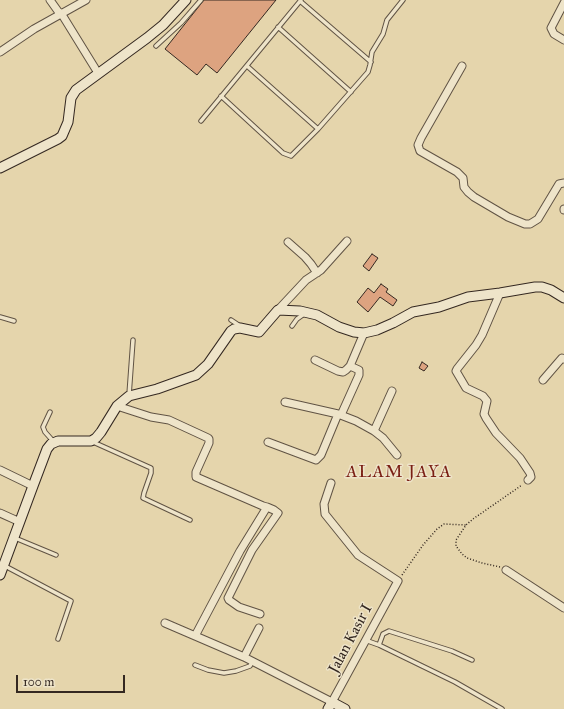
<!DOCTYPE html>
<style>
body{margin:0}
#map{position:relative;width:564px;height:709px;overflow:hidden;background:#e5d5ac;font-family:"IM FELL Great Primer",serif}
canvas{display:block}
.scale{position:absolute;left:16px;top:675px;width:109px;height:18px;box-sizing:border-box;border:2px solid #342821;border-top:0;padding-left:5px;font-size:12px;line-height:14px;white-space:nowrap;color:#342821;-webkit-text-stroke:3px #eee4c9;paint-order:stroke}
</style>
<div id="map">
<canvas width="564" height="709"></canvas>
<div class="scale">100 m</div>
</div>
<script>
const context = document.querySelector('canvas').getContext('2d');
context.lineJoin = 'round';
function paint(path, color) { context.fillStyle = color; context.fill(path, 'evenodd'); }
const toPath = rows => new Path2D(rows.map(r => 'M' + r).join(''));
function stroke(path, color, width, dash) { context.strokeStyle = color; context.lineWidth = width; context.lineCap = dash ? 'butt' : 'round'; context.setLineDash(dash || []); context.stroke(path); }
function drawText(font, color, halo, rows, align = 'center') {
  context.font = font + ' "IM FELL Great Primer",serif'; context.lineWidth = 3; context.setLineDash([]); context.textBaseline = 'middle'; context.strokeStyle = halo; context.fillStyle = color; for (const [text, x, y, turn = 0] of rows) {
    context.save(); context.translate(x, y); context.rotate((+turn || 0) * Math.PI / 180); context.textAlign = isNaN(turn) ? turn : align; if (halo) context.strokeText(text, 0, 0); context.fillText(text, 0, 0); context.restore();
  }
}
const building = toPath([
 [204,0,276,0,217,73,206,64,197,75,165,49,204,0],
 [372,254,378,258,369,271,363,266,372,254],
 [381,284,388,289,386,292,397,300,393,306,380,297,368,312,357,302,368,288,374,293,381,284],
 [422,362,428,366,424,371,419,368,422,362]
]);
const path = toPath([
 [500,567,482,563,467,558,462,554,456,546,456,540,466,525,473,519,522,485],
 [402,575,423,545,437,529,444,524,466,525]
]);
const lane = toPath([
 [300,1,371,62],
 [278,27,351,92],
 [156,46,181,23,201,0],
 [247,66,318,129],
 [221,96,283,153,291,156,318,129,368,72,370,65,372,52,383,34,387,20,403,0],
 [201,121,301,0],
 [0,317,14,321],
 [231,320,240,326],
 [292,326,297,319,304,314],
 [129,395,133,340],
 [50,412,43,427,45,432,53,441],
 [93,442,151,468,151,473,144,493,143,498,190,520],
 [15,538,56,555],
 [5,566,71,601,58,639],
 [365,640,379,645,455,682,502,709],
 [379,645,383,634,389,631,452,651,472,660],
 [195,665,208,670,224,673,236,671,250,666,252,662]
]);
const street = toPath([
 [50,0,60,14],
 [564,3,551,28,554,34,564,40],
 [61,13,98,73],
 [0,52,34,29,86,0],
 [462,66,421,138,418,145,420,151,457,172,463,178,464,187,468,192,474,197,508,217,525,224,530,224,538,219,559,184,564,183],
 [564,209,564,210],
 [288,242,305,257,311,264,317,273],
 [500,293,482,335,476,345,457,369,456,371,466,388,483,396,487,401,484,414,486,418,496,433,520,458,530,473,531,477,528,480],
 [278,310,306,280,321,270,347,241],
 [315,360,338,371,343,372,346,370,350,366,364,333],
 [543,380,562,358,564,359],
 [285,402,338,414,356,421,374,431,383,438,397,455],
 [117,406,151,417,169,420,208,438,209,439,209,443,196,472,196,477,263,506,267,507,240,551,195,636],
 [341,415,359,375,359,370,350,366],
 [374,431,392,391],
 [268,442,316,460,321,455,338,414],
 [0,470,33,486],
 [0,513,20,522],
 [506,570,564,608],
 [260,614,239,607,229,600,228,598,252,550,278,513,274,510,267,507],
 [165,623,244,657,332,702,398,581,358,555,325,514,324,504,331,483],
 [244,657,259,628]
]);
const secondary = toPath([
 [0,168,58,139,62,136,68,122,71,98,76,90,147,38,163,25,186,0],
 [0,575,33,486,47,449,51,444,58,441,91,441,96,438,101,432,117,406,129,396,157,389,196,375,208,364,231,331,234,329,240,328,259,332,278,310,300,311,317,315,339,327,354,332,364,333,377,330,393,323,413,312,439,307,468,297,500,293,535,287,542,287,551,290,564,298],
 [328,709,332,702,345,709]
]);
const streetNames = [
 ["Jalan Kasir I",351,639,-62]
];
const quarterNames = [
 ["ALAM JAYA",399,473]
];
paint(building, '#dda380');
stroke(building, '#342821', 1);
stroke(lane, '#605344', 5.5);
stroke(street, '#605344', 9);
stroke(secondary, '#342821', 11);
stroke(path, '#342821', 1.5, [1, 2]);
stroke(lane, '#eee4c9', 3.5);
stroke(street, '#eee4c9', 7);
stroke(secondary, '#eee4c9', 9);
drawText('15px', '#342821', '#eee4c9', streetNames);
context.letterSpacing = '1px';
drawText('17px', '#7a1f14', '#eee4c9', quarterNames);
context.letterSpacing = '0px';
</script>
